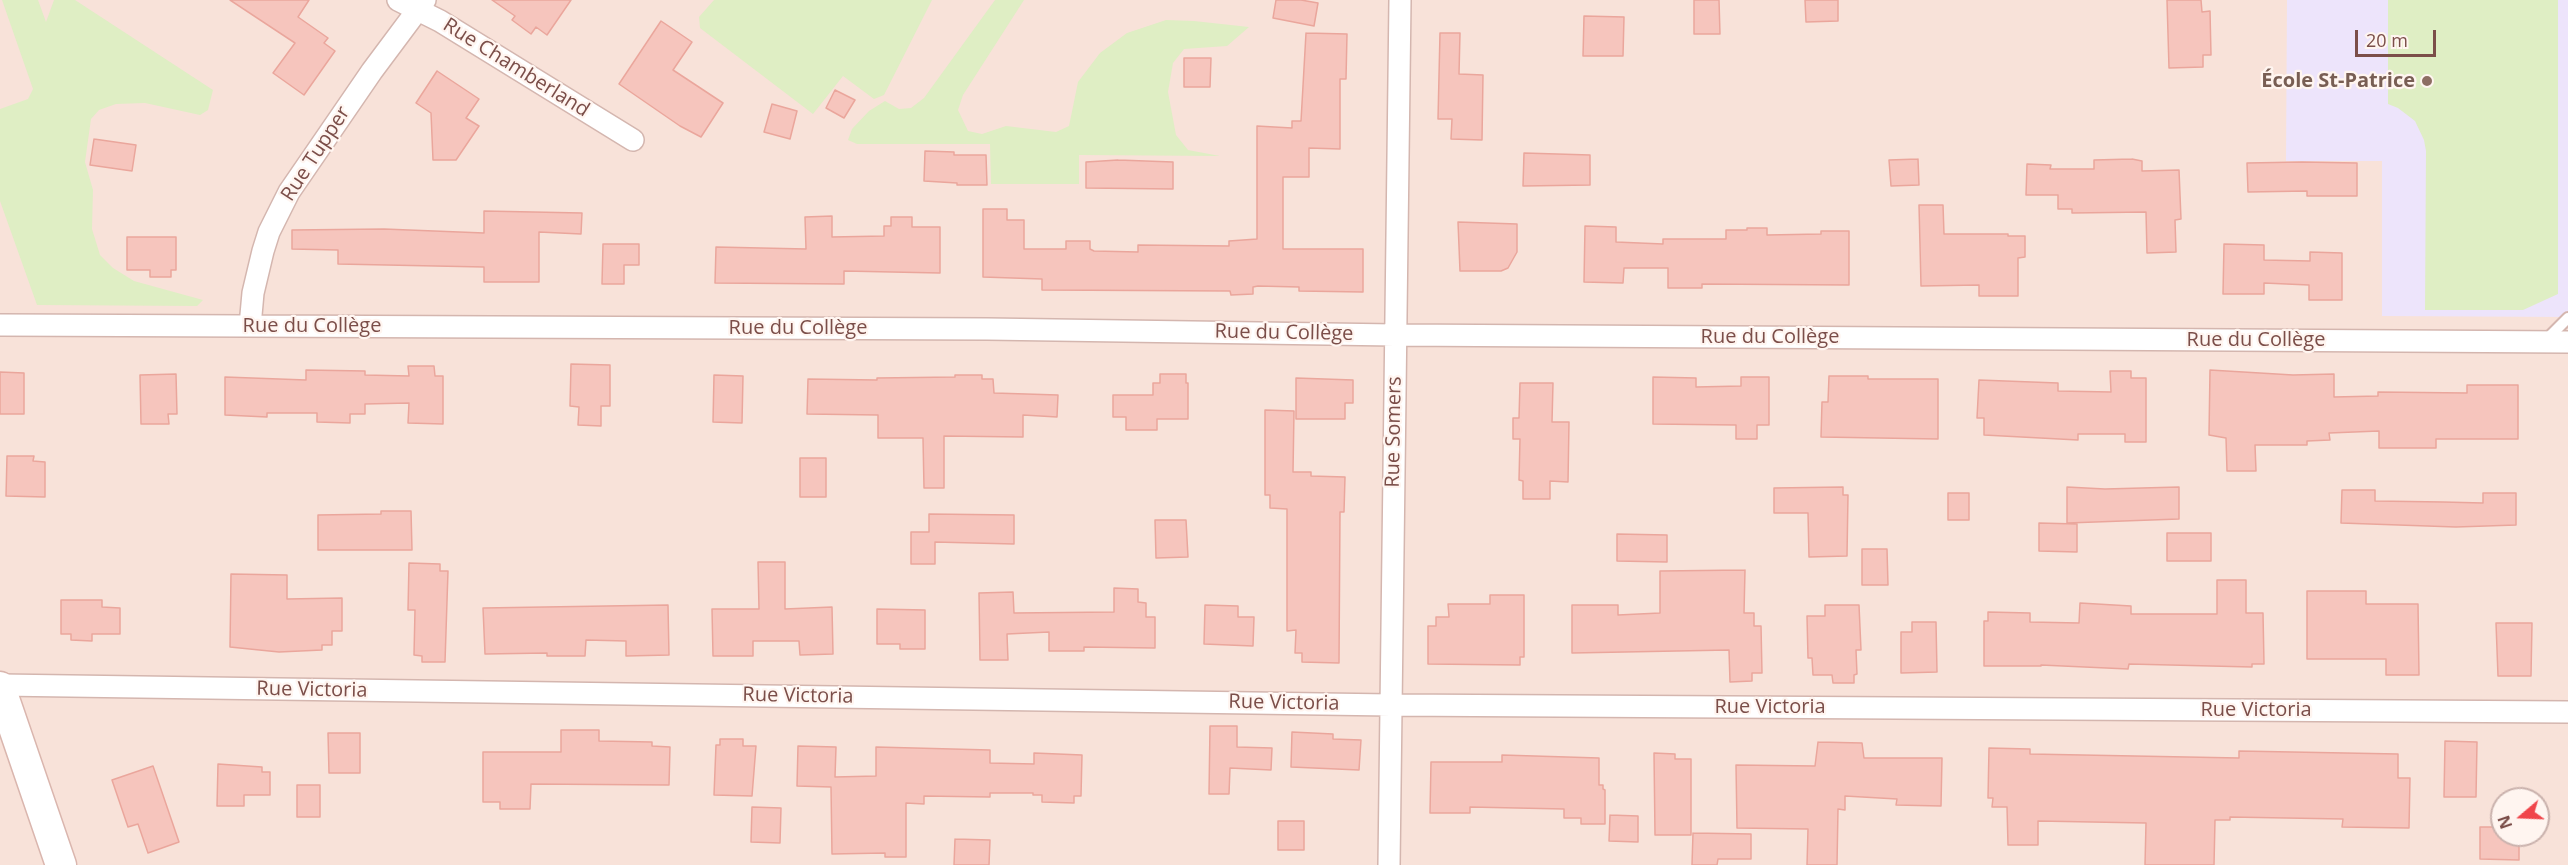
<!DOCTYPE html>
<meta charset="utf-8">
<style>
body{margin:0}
#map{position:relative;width:2568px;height:865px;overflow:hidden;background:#fef0e8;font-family:"Open Sans",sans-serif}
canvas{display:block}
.north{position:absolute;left:2490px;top:787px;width:60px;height:60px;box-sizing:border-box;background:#fff5f0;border:2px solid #cab2ad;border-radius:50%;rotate:251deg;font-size:16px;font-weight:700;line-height:24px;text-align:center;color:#7b4e49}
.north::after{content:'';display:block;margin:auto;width:21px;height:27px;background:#f0454a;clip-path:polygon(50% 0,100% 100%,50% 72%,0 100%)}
.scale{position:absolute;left:2355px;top:30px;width:81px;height:27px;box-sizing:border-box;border:3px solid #7b4e49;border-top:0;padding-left:8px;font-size:18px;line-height:21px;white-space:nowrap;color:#7b4e49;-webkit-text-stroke:4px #fff5f0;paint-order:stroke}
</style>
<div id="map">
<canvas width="2568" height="865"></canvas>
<div class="north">N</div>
<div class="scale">20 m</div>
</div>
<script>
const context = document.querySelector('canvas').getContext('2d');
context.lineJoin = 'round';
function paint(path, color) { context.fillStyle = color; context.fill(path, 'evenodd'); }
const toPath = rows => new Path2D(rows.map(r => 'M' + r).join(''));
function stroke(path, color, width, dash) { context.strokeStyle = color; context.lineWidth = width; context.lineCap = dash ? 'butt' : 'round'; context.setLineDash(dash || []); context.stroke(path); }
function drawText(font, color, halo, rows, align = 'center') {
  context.font = font + ' "Open Sans",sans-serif'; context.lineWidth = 4.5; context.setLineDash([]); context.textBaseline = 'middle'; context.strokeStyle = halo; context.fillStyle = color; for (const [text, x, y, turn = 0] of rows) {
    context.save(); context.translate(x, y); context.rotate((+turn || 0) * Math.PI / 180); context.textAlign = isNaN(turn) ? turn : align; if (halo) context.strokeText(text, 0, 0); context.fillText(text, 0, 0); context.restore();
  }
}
const residential = toPath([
 [0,0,2568,0,2568,865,0,865],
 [2502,799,2538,799,2538,835,2502,835]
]);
const education = toPath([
 [2287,0,2568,0,2568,317,2382,316,2382,161,2286,161]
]);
const green = toPath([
 [2,0,38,0,46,22,54,0,75,0,213,90,208,110,200,115,145,103,116,104,99,110,91,119,85,162,93,190,92,229,100,255,113,268,134,281,203,300,197,306,37,305,0,201,0,109,28,99,33,89],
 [714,0,932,0,884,95,874,99,843,76,813,114,700,28,699,17],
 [995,0,1024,0,963,95,958,110,968,131,982,134,1006,126,1056,132,1069,126,1078,82,1100,53,1127,33,1166,20,1194,21,1249,27,1227,46,1184,49,1173,63,1168,92,1176,135,1188,150,1220,156,1079,155,1079,184,991,184,990,144,857,144,848,140,852,129,869,111,885,101,899,109,911,108,924,98],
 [2388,0,2558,0,2558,294,2523,310,2425,310,2426,151,2424,140,2415,121,2398,108,2388,104]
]);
const building = toPath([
 [230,0,309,0,298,17,328,38,324,43,335,51,304,95,273,73,295,43,230,0],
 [492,0,571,0,547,35,536,27,531,34,512,20,515,16,492,0],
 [1276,0,1301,0,1318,3,1314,26,1273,18,1276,0],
 [1694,0,1719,0,1720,34,1694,34,1694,0],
 [1805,0,1838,0,1838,21,1806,22,1805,0],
 [2167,0,2201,0,2202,12,2210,11,2211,55,2203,55,2203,67,2169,68,2167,0],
 [1584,16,1624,17,1623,56,1583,56,1584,16],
 [661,21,692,42,673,70,723,103,701,137,680,126,619,84,661,21],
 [1306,33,1347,34,1346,79,1340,79,1340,149,1309,148,1309,177,1283,177,1283,249,1363,249,1363,292,1299,291,1299,287,1258,286,1253,287,1253,294,1231,295,1230,291,1042,290,1042,279,983,277,983,209,1007,209,1007,220,1024,220,1024,249,1066,249,1066,241,1090,241,1090,249,1094,251,1138,252,1138,245,1229,246,1229,241,1257,239,1257,126,1292,128,1292,121,1301,121,1306,33],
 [1440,33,1460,33,1459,74,1483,75,1482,140,1451,139,1452,119,1438,119,1440,33],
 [1184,58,1211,58,1210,87,1184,87,1184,58],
 [437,71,479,99,466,118,479,126,456,160,433,160,431,113,416,103,437,71],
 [835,90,855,100,844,118,826,108,835,90],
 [772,104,797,111,790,139,764,132,772,104],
 [94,139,136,145,132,171,90,165,94,139],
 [925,151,954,152,954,155,986,155,987,185,957,185,957,183,924,181,925,151],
 [1524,153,1590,155,1590,185,1523,186,1524,153],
 [1918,159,1919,185,1891,186,1889,160,1918,159],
 [2132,159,2142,161,2142,171,2179,170,2181,219,2175,220,2176,252,2147,253,2146,212,2072,213,2072,209,2058,209,2058,195,2026,195,2027,164,2051,165,2050,169,2094,169,2094,160,2132,159],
 [1118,160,1173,162,1173,189,1086,188,1086,162,1118,160],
 [2302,162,2357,163,2357,196,2307,196,2307,191,2248,192,2247,163,2302,162],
 [1919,205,1943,205,1944,234,2008,234,2008,236,2025,236,2025,257,2018,258,2018,296,1979,296,1979,285,1921,286,1919,205],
 [484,211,582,213,581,234,539,232,539,282,484,282,484,267,338,264,338,250,292,249,292,230,384,229,484,233,484,211],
 [832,216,832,237,884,236,884,226,891,226,891,217,912,217,912,227,940,227,940,273,844,271,844,284,715,283,716,247,806,249,805,217,832,216],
 [1458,222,1517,224,1517,252,1508,268,1501,271,1460,271,1458,222],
 [1585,226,1616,227,1616,242,1663,244,1663,239,1726,239,1726,230,1747,230,1747,228,1767,228,1767,235,1821,234,1821,231,1849,231,1849,285,1702,284,1702,288,1668,288,1668,268,1624,268,1623,283,1584,282,1585,226],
 [127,237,176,237,176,270,171,270,171,277,150,277,150,270,127,270,127,237],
 [603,244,639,244,639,265,624,265,624,284,602,284,603,244],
 [2224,244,2264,245,2264,260,2310,261,2310,252,2342,253,2342,300,2309,300,2309,285,2264,283,2264,294,2223,294,2224,244],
 [571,364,610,365,610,406,601,406,601,426,578,425,579,407,570,406,571,364],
 [408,366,434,366,435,376,443,376,443,424,408,423,409,403,365,404,365,414,350,414,350,423,317,422,317,413,267,413,267,417,225,415,225,377,306,380,306,370,365,371,365,375,409,376,408,366],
 [2210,370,2293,375,2334,374,2334,397,2378,396,2378,392,2467,393,2467,385,2518,385,2518,439,2436,439,2436,448,2379,448,2379,431,2329,433,2330,440,2307,441,2307,445,2255,445,2256,471,2227,471,2226,438,2209,435,2210,370],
 [2110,371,2131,371,2131,378,2146,378,2146,442,2125,442,2125,434,2078,434,2078,440,1984,435,1984,418,1977,418,1979,380,2058,383,2058,391,2111,392,2110,371],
 [0,372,24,373,24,414,0,414,0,372],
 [176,374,177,414,168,414,169,424,141,424,140,375,176,374],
 [1160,374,1186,374,1186,383,1188,383,1188,419,1157,419,1157,430,1126,430,1126,417,1113,417,1113,395,1153,395,1153,383,1160,383,1160,374],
 [714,375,743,376,742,423,713,422,714,375],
 [955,375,982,375,982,379,993,379,994,393,1058,395,1057,417,1023,415,1023,437,944,436,944,488,924,488,923,438,878,438,878,415,807,414,808,379,877,380,877,378,955,377,955,375],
 [1829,376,1868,376,1868,379,1938,379,1938,439,1821,437,1822,402,1828,402,1829,376],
 [1653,377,1696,378,1696,387,1741,386,1741,377,1769,377,1769,425,1757,425,1757,439,1736,439,1736,425,1653,424,1653,377],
 [1296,378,1353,380,1353,403,1345,403,1345,419,1296,419,1296,378],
 [1520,383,1553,383,1552,422,1569,422,1568,482,1550,481,1550,499,1523,499,1523,481,1519,480,1520,439,1513,439,1513,418,1519,418,1520,383],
 [1265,410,1294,411,1293,472,1311,472,1311,476,1345,477,1344,512,1340,512,1339,663,1302,662,1302,653,1295,653,1296,630,1287,631,1287,509,1270,508,1270,495,1265,495,1265,410],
 [7,456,34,456,33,461,45,462,45,497,6,496,7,456],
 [800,458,826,458,826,497,800,497,800,458],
 [1843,487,1843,495,1848,495,1847,556,1809,557,1808,513,1774,513,1774,488,1843,487],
 [2067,487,2105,489,2179,487,2179,519,2067,523,2067,487],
 [2342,490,2375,490,2375,501,2443,502,2483,503,2483,493,2516,493,2516,525,2456,527,2341,523,2342,490],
 [1948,493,1969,493,1969,520,1948,520,1948,493],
 [381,511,411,511,412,550,318,550,318,515,381,514,381,511],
 [929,514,1014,515,1014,544,935,542,935,564,911,564,911,532,929,532,929,514],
 [1155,520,1186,520,1188,557,1156,558,1155,520],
 [2039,523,2077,524,2077,552,2039,551,2039,523],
 [2167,533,2211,533,2211,561,2167,561,2167,533],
 [1617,534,1667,535,1667,562,1617,561,1617,534],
 [1862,549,1887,549,1888,585,1862,585,1862,549],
 [758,562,785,562,785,609,832,607,833,654,800,655,799,641,753,641,753,656,713,656,712,609,759,609,758,562],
 [409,563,440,564,440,571,448,571,445,662,422,662,422,656,414,655,415,610,408,610,409,563],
 [1745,570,1744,613,1754,613,1754,626,1761,626,1762,673,1752,673,1752,681,1730,682,1729,650,1572,653,1572,605,1618,605,1618,615,1660,613,1660,571,1745,570],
 [231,574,287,575,287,599,342,598,342,631,332,631,332,645,322,645,322,650,279,652,230,647,231,574],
 [2217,580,2246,580,2246,613,2263,613,2264,664,2252,664,2252,667,2129,664,2128,669,2041,665,2041,666,1984,666,1984,621,1988,621,1988,612,2030,613,2030,622,2079,623,2080,603,2131,606,2131,614,2217,614,2217,580],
 [1114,588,1138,589,1138,602,1146,603,1146,617,1155,617,1155,648,1084,647,1084,651,1049,651,1049,632,1007,634,1008,660,980,660,979,593,1013,592,1014,613,1114,612,1114,588],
 [2307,591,2366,591,2366,604,2418,604,2419,675,2386,675,2386,659,2307,659,2307,591],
 [1490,595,1524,595,1524,657,1520,657,1520,665,1428,664,1428,626,1436,626,1436,617,1449,617,1448,604,1490,604,1490,595],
 [61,600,102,600,102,607,120,608,120,634,92,634,92,641,71,640,71,634,61,634,61,600],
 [668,605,669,655,626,656,626,641,586,640,585,656,547,656,547,653,485,654,483,608,668,605],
 [1205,605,1238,606,1238,617,1254,617,1253,646,1204,644,1205,605],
 [1825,605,1859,605,1861,650,1856,650,1857,674,1854,675,1854,683,1833,683,1832,675,1813,675,1812,658,1808,658,1807,616,1825,616,1825,605],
 [877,609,925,610,925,649,900,649,900,644,877,644,877,609],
 [1912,622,1936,622,1937,672,1901,673,1901,632,1912,632,1912,622],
 [2496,623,2532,623,2531,676,2498,676,2496,623],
 [1210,726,1237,726,1237,747,1272,748,1271,770,1230,768,1229,794,1209,794,1210,726],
 [561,730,599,730,599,741,652,742,652,746,670,747,669,785,531,784,530,809,500,809,500,802,483,802,483,752,561,752,561,730],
 [1292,732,1333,734,1333,739,1361,740,1359,770,1291,767,1292,732],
 [328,733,360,733,360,773,329,773,328,733],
 [720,739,743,739,743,746,756,746,752,796,714,795,716,745,720,745,720,739],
 [2445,741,2477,742,2476,797,2444,797,2445,741],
 [1818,742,1862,743,1864,758,1942,758,1941,806,1896,805,1897,799,1845,796,1845,810,1838,809,1837,865,1807,865,1808,829,1737,828,1736,765,1815,766,1818,742],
 [798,746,836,747,835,777,876,776,876,747,990,750,990,763,1034,764,1034,753,1082,755,1081,796,1074,796,1074,803,1042,802,1042,795,1033,795,1033,793,990,793,990,797,924,796,924,804,906,803,906,857,885,857,885,853,832,854,831,787,797,786,798,746],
 [1989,748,2030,749,2030,754,2239,758,2239,751,2398,754,2398,778,2410,778,2409,828,2342,827,2343,819,2230,817,2230,820,2215,820,2214,865,2145,865,2146,823,2038,821,2038,845,2008,845,2007,807,1992,807,1993,798,1988,798,1989,748],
 [1654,753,1675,754,1675,759,1691,759,1691,835,1655,835,1654,753],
 [1502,755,1599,758,1599,785,1603,785,1603,789,1605,790,1605,824,1581,824,1581,818,1564,818,1564,809,1470,807,1470,813,1430,813,1431,762,1502,762,1502,755],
 [218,764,262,767,262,772,270,772,270,795,244,795,244,806,217,806,218,764],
 [153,766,179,842,148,853,138,824,128,827,112,780,153,766],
 [297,785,320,785,320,817,297,817,297,785],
 [752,807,781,808,780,843,751,842,752,807],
 [1610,815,1638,816,1638,842,1609,841,1610,815],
 [1278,821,1304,821,1304,850,1278,850,1278,821],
 [2480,827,2502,827,2502,835,2519,835,2519,860,2480,859,2480,827],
 [1693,833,1751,834,1751,859,1718,859,1717,865,1692,865,1693,833],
 [955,839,990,840,989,865,954,865,955,839]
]);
const lane = toPath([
 [2545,341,2568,318]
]);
const street = toPath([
 [398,0,440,21,633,140],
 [0,325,987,329,1395,335,2568,342],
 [250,326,253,293,263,251,269,232,289,192,372,71,425,0],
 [0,685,1391,705,2568,712],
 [1389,865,1400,0]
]);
const secondary = toPath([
 [0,687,61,865]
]);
const markers = [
 [2427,81,6,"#8d6e63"]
];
const streetNames = [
 ["Rue Chamberland",516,68,32],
 ["Rue Tupper",316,154,-57],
 ["Rue du Collège",312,326],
 ["Rue du Collège",798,328],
 ["Rue du Collège",1284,333,1],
 ["Rue du Collège",1770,337],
 ["Rue du Collège",2256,340],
 ["Rue Somers",1394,432,-89],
 ["Rue Victoria",312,690,1],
 ["Rue Victoria",798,696,1],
 ["Rue Victoria",1284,703,1],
 ["Rue Victoria",1770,707],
 ["Rue Victoria",2256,710]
];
const educationNames = [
 ["École St-Patrice",2415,81]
];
paint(residential, '#f8e2d9');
paint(education, '#ede4fb');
paint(green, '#dfeec4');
paint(building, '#f6c5bd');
stroke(building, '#eaa69c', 1.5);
stroke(lane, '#d4b6af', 14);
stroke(street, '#d4b6af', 24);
stroke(secondary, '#dab6ae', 33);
stroke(lane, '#fff', 10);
stroke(street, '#fff', 21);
stroke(secondary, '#fff', 30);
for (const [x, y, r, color] of markers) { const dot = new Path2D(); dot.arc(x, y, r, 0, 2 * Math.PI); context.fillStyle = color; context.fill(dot); stroke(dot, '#fff5f0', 2); }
drawText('20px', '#7b4e49', '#fff5f0', streetNames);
drawText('bold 20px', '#785e54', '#fff5f0', educationNames, 'right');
</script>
